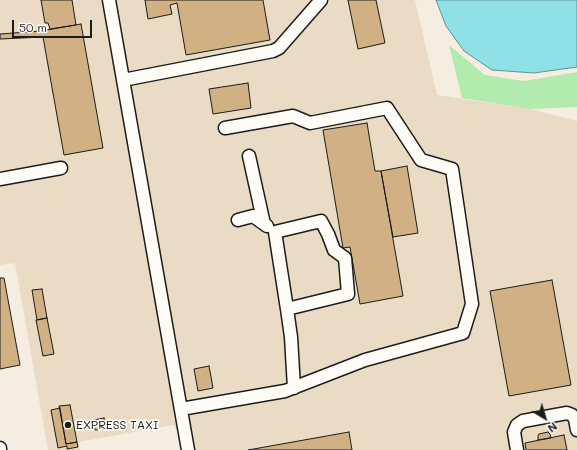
<!DOCTYPE html>
<style>
body{margin:0}
#map{position:relative;width:577px;height:450px;overflow:hidden;background:#f4ede0;font-family:Mali,sans-serif}
canvas{display:block}
.north{position:absolute;left:525px;top:398px;width:40px;height:40px;-webkit-text-stroke:3px #fdfcf7;paint-order:stroke;rotate:142deg;font-size:11px;font-weight:700;line-height:16px;text-align:center;color:#1c1c1c}
.north::after{content:'';display:block;margin:auto;width:14px;height:18px;background:#1c1c1c;clip-path:polygon(50% 0,100% 100%,50% 72%,0 100%)}
.scale{position:absolute;left:12px;top:20px;width:80px;height:18px;box-sizing:border-box;border:2px solid #1c1c1c;border-top:0;padding-left:5px;font-size:12px;line-height:14px;white-space:nowrap;color:#1c1c1c;-webkit-text-stroke:3px #fdfcf7;paint-order:stroke}
</style>
<div id="map">
<canvas width="577" height="450"></canvas>
<div class="north">N</div>
<div class="scale">50 m</div>
</div>
<script>
const context = document.querySelector('canvas').getContext('2d');
context.lineJoin = 'round';
function paint(path, color) { context.fillStyle = color; context.fill(path, 'evenodd'); }
const toPath = rows => new Path2D(rows.map(r => 'M' + r).join(''));
function stroke(path, color, width, dash) { context.strokeStyle = color; context.lineWidth = width; context.lineCap = dash ? 'butt' : 'round'; context.setLineDash(dash || []); context.stroke(path); }
function drawText(font, color, halo, rows, align = 'center') {
  context.font = font + ' Mali,sans-serif'; context.lineWidth = 3.5; context.setLineDash([]); context.textBaseline = 'middle'; context.strokeStyle = halo; context.fillStyle = color; for (const [text, x, y, turn = 0] of rows) {
    context.save(); context.translate(x, y); context.rotate((+turn || 0) * Math.PI / 180); context.textAlign = isNaN(turn) ? turn : align; if (halo) context.strokeText(text, 0, 0); context.fillText(text, 0, 0); context.restore();
  }
}
const built = toPath([
 [0,0,415,0,437,95,531,109,577,121,577,450,191,450,173,425,78,442,80,450,48,450,15,263,0,265]
]);
const green = toPath([
 [449,45,485,75,523,81,577,72,577,107,531,109,462,98]
]);
const water = toPath([
 [436,0,577,0,577,67,534,73,492,70,464,51,446,26,436,0]
]);
const building = toPath([
 [41,0,72,0,76,25,50,29,48,23,45,23,41,0],
 [145,0,263,0,270,40,186,55,177,3,170,5,172,14,148,19,145,0],
 [348,0,376,0,385,43,358,49,348,0],
 [81,24,103,148,64,155,43,37,0,39,0,34,41,31,81,24],
 [248,83,251,108,213,114,209,89,248,83],
 [367,123,375,171,381,171,403,296,360,304,350,247,343,248,323,130,367,123],
 [407,166,418,233,393,237,381,171,407,166],
 [0,278,4,278,20,365,0,369,0,278],
 [552,280,571,385,509,396,490,291,552,280],
 [42,289,47,318,37,320,32,290,42,289],
 [47,318,54,354,43,356,36,320,47,318],
 [209,366,213,388,198,391,194,369,209,366],
 [70,405,77,442,66,444,59,406,70,405],
 [60,408,66,444,77,442,78,447,67,449,67,446,58,448,51,410,60,408],
 [104,418,106,429,95,430,94,420,104,418],
 [349,432,352,450,248,450,349,432],
 [548,432,550,434,551,438,538,440,538,436,539,434,548,432],
 [564,435,567,450,526,450,525,443,564,435]
]);
const minor = toPath([
 [109,0,188,450],
 [123,80,273,51,279,48,321,0],
 [249,156,264,224],
 [0,179,61,168],
 [238,220,253,216,267,226],
 [287,309,275,232,321,221,328,234,334,250,345,258,348,294,287,309,291,337,294,388],
 [181,409,285,391,365,360,463,333,472,304,452,169,421,160,387,108,310,123,293,116,225,128],
 [0,448,0,450],
 [517,450,514,432,517,425,523,421,567,413,572,415,575,419,577,430]
]);
const markers = [
 [68,425,4,"#1c1c1c"]
];
const poiNames = [
 ["EXPRESS TAXI",76,425]
];
paint(built, '#eadbc4');
paint(green, '#b3eaad');
paint(water, '#8fe0e7');
stroke(water, '#619296', 1);
paint(building, '#d1b084');
stroke(building, '#1c1c1c', 1);
stroke(minor, '#1c1c1c', 15);
stroke(minor, '#fdfcf7', 12);
for (const [x, y, r, color] of markers) { const dot = new Path2D(); dot.arc(x, y, r, 0, 2 * Math.PI); context.fillStyle = color; context.fill(dot); stroke(dot, '#fdfcf7', 1.5); }
drawText('12px', '#1c1c1c', '#fdfcf7', poiNames, 'left');
</script>
